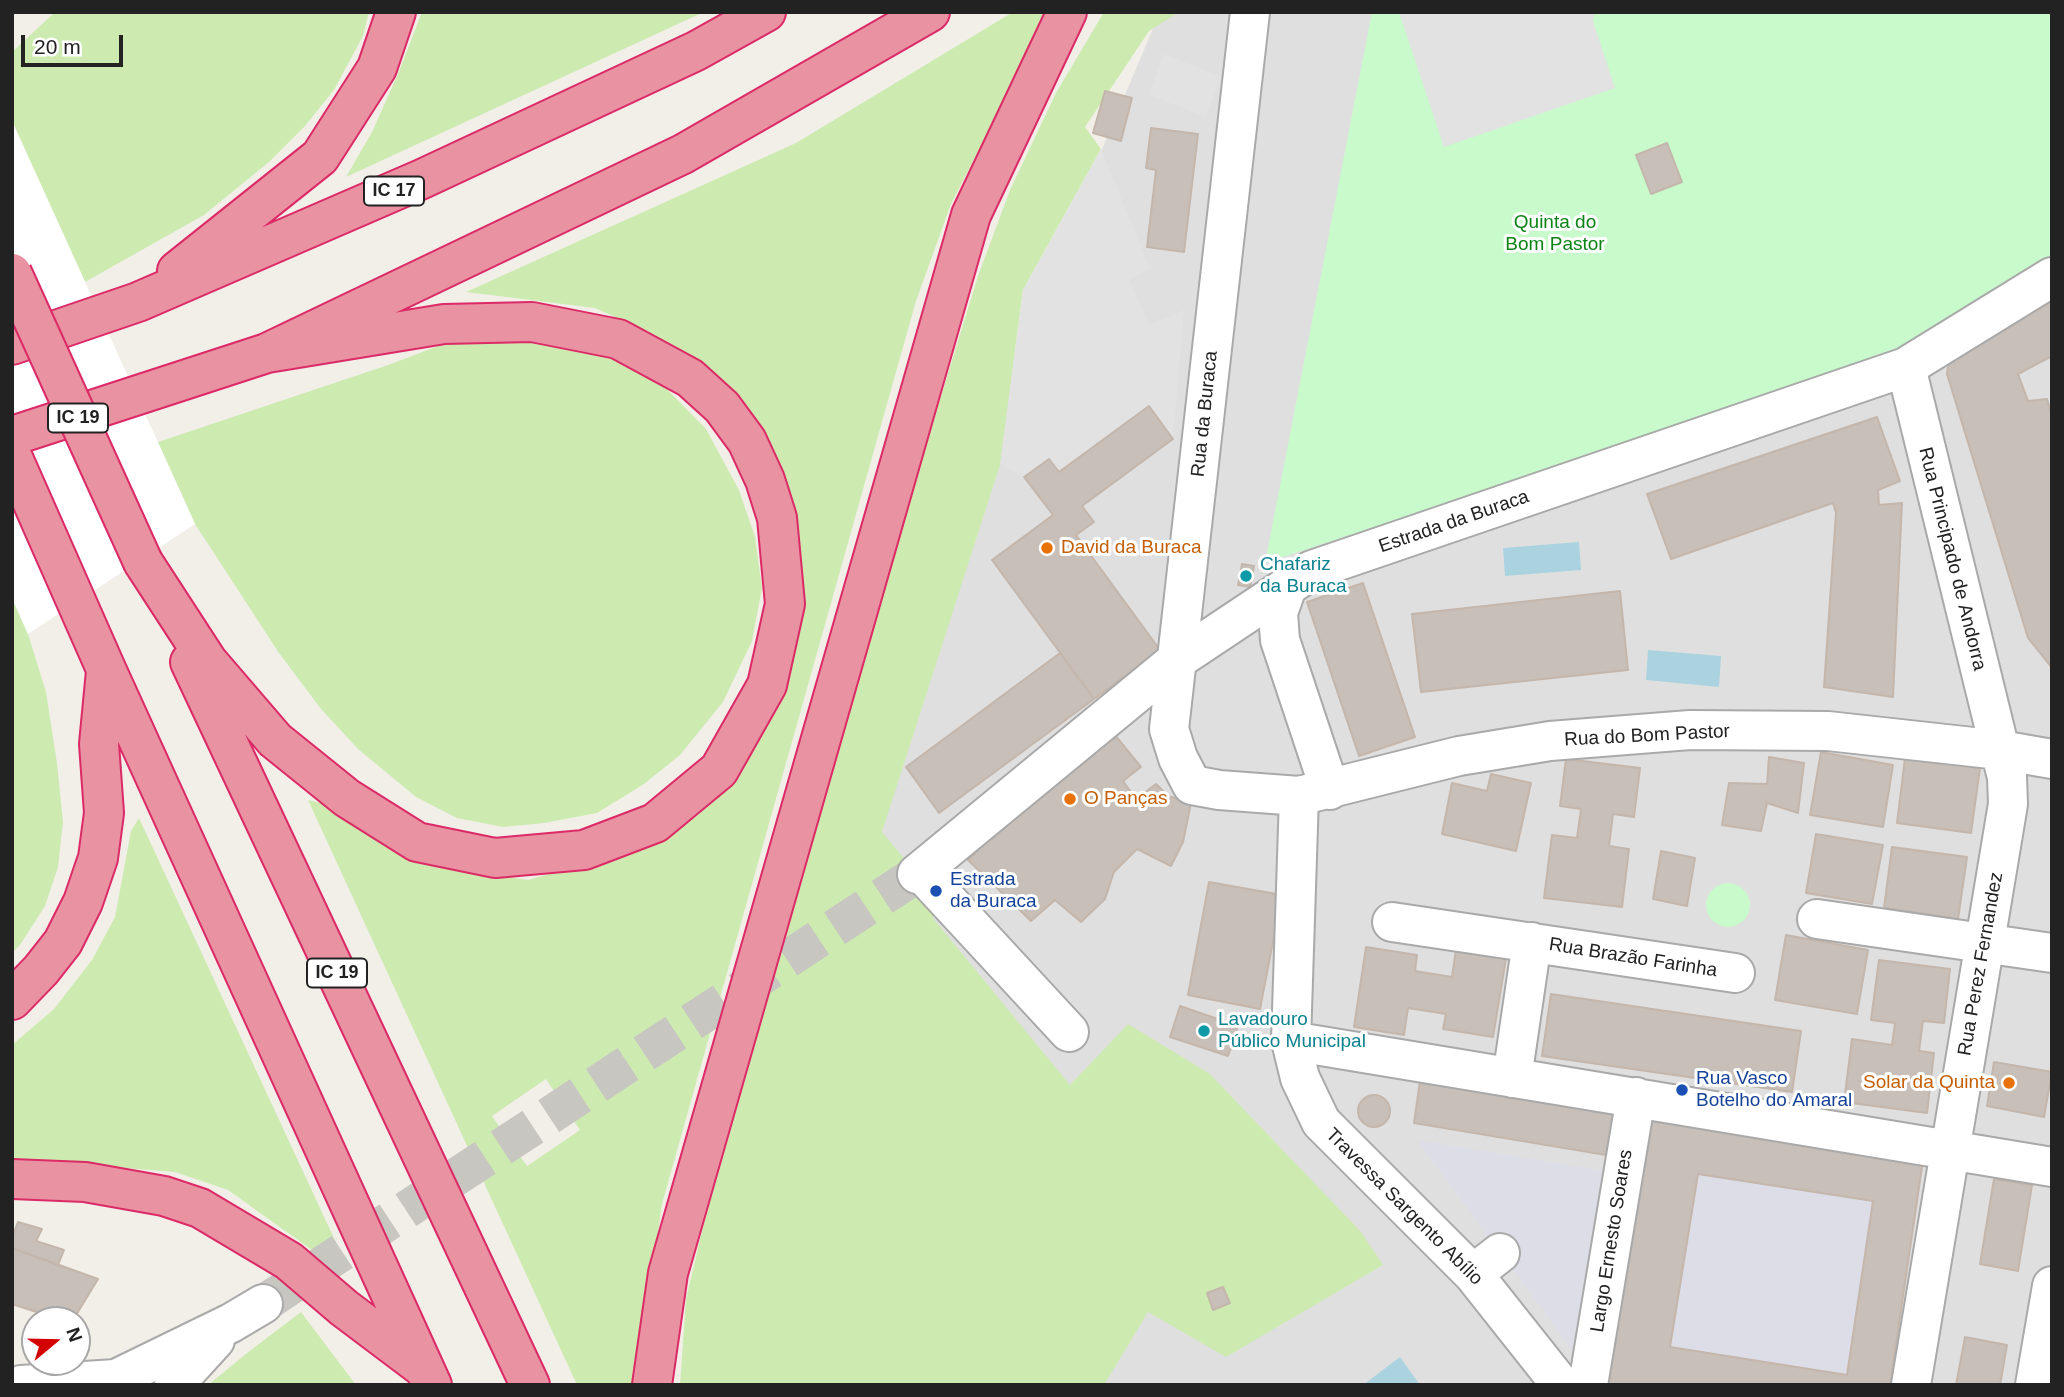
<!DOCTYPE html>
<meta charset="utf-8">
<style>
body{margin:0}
#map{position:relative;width:2064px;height:1397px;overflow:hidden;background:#f2efe9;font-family:Arial,sans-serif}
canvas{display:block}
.frame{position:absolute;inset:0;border:14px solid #222;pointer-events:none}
.north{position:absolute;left:21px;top:1306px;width:70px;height:70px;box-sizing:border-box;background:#fff;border:2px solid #a7a7a7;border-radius:50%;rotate:71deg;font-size:19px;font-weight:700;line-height:28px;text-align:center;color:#222}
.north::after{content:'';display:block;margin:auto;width:24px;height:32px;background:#d40000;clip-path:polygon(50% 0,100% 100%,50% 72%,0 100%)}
.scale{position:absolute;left:21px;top:35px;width:102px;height:32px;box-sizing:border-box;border:4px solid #222;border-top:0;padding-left:9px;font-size:21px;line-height:24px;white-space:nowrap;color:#222;-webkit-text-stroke:5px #fff;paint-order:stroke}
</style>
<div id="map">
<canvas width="2064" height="1397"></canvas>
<div class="frame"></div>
<div class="north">N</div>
<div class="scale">20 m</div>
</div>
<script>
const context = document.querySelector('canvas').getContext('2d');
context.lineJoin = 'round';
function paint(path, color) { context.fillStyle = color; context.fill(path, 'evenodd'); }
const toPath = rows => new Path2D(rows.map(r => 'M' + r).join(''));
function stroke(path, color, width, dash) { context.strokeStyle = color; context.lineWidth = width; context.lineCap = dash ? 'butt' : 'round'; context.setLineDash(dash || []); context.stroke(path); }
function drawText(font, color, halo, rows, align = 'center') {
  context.font = font + ' Arial,sans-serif'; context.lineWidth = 6; context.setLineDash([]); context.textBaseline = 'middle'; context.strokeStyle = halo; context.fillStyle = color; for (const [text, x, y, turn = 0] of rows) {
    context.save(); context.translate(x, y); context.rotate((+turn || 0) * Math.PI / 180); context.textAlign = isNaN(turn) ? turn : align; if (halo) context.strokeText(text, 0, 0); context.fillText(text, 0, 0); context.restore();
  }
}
const residential = toPath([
 [1160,12,2052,12,2052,1385,771,1385,870,698]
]);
const grass = toPath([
 [55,12,369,12,363,36,334,90,305,126,269,162,204,215,85,282,12,121,12,52],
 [422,12,704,12,346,177,372,132,398,74],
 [1013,12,1056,14,996,116,951,204,916,301,662,1204,637,1385,577,1385,308,800,328,805,390,848,466,870,528,880,615,855,696,817,744,765,786,692,804,601,797,518,764,442,708,375,653,334,595,308,466,292,796,143],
 [546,1079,580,1130,527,1166,492,1116],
 [1104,12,1179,12,1149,31,1085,127,1101,149,1023,290,1000,465,882,832,945,907,932,917,1070,1085,1128,1024,1210,1074,1361,1232,1383,1265,1226,1357,1148,1312,1104,1385,680,1385,686,1299,704,1223,929,435,978,276,1010,190,1056,93],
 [505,338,587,346,657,379,706,429,739,490,755,537,762,588,752,641,723,702,680,755,644,784,597,813,544,823,503,827,457,818,416,797,358,749,321,709,279,653,195,524,158,442,391,364,438,346],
 [12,598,28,634,46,692,57,763,63,822,58,867,45,906,20,945,12,953],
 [139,818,346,1264,344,1273,228,1190,175,1172,12,1159,12,1045,54,1009,92,960,115,917,131,831],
 [301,1312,356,1385,208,1385,247,1353]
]);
const park = toPath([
 [1372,12,2052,12,2052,255,1978,306,1896,355,1265,563],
 '1706 905a22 22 0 1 1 44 0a22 22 0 1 1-44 0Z'
]);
const parking = toPath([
 [1399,12,1595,12,1593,21,1615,88,1444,147],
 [1163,54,1221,76,1206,117,1149,95],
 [1101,149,1150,269,1129,279,1149,325,1184,310,1173,439,1149,406,1059,472,1049,459,1024,477,1000,465,1023,290]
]);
const plaza = toPath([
 [1417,1140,1623,1174,1590,1374],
 [1698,1174,1873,1201,1847,1375,1671,1347]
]);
const water = toPath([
 [1579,542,1581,570,1505,576,1503,548],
 [1648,650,1721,656,1719,687,1646,680],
 [1400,1357,1420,1385,1363,1385]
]);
const pier = toPath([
 [12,121,195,524,28,634,12,598]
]);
const building = toPath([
 [1105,91,1132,98,1121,141,1093,133,1105,91],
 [1151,128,1198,134,1184,252,1147,247,1156,170,1146,168,1151,128],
 [1667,143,1682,182,1651,194,1636,155,1667,143],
 [2052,294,2052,356,2018,374,2028,401,2047,399,2052,417,2052,668,2028,638,1947,374,1949,360,2052,294],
 [1149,406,1173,439,1082,506,1094,522,1076,535,1160,650,1094,699,992,560,1053,515,1024,477,1049,459,1059,472,1149,406],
 [1877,417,1900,481,1878,490,1879,505,1902,503,1893,697,1824,687,1836,513,1833,503,1671,559,1647,494,1877,417],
 [1242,564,1254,566,1250,587,1238,585,1242,564],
 [1363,583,1415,737,1359,756,1307,602,1363,583],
 [1620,591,1628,670,1421,692,1412,614,1620,591],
 [1060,653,1094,699,939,813,906,767,1060,653],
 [1114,734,1141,767,1123,781,1136,799,1156,784,1168,796,1191,803,1183,842,1171,866,1137,849,1114,872,1105,899,1081,922,1055,900,1031,921,968,860,988,840,1114,734],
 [1821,752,1893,765,1883,827,1810,815,1821,752],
 [1769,757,1804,763,1798,813,1767,803,1761,831,1722,825,1729,783,1767,784,1769,757],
 [1905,758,1980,768,1971,833,1897,823,1905,758],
 [1566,759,1640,768,1634,817,1613,814,1609,846,1629,849,1622,907,1544,898,1552,835,1577,838,1581,809,1560,806,1566,759],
 [1491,774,1531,783,1516,851,1442,834,1452,783,1487,791,1491,774],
 [1816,834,1883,845,1872,904,1806,893,1816,834],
 [1892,847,1967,857,1958,919,1884,908,1892,847],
 [1661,851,1695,858,1687,906,1653,899,1661,851],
 [1209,882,1282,895,1260,1009,1188,995,1209,882],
 [1786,935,1868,950,1857,1014,1775,1000,1786,935],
 [1366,947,1417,955,1415,971,1452,977,1456,950,1506,958,1493,1037,1443,1029,1446,1014,1408,1008,1404,1035,1354,1027,1366,947],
 [1879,960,1950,969,1944,1023,1923,1021,1919,1051,1934,1053,1927,1113,1844,1102,1852,1039,1892,1045,1895,1023,1871,1020,1879,960],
 [1551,994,1801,1031,1792,1092,1542,1056,1551,994],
 [1180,1006,1238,1026,1228,1056,1170,1037,1180,1006],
 [1994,1062,2052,1072,2044,1117,1987,1106,1994,1062],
 [1420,1081,1613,1113,1606,1155,1414,1123,1420,1081],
 '1358 1111a16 16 0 1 1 32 0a16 16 0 1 1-32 0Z',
 [1650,1115,1923,1160,1890,1385,1606,1385,1650,1115],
 [1698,1174,1873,1201,1847,1375,1670,1347,1698,1174],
 [1994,1179,2032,1185,2018,1271,1980,1264,1994,1179],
 [18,1222,42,1229,36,1241,64,1250,58,1265,12,1248,12,1237,18,1222],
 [12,1248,98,1279,73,1320,61,1320,12,1304,12,1248],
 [1223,1287,1230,1303,1213,1310,1207,1293,1223,1287],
 [1965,1337,2007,1345,2000,1385,1956,1385,1965,1337]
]);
const minorTunnel = toPath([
 [263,1304,917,874]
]);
const minor = toPath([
 [1250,12,1169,729,1178,758,1192,785,1219,790,1299,796,1291,1041,1300,1078,1321,1122,1473,1274,1561,1385],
 [1906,367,2000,750,2007,777,2008,804,1911,1385],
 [1287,587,1278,613,1280,640,1330,790],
 [1299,796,1459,756,1550,741,1690,730,1828,731,2000,750,2052,759],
 [921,872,1069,1032],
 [917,874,1177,660,1312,570,1906,367,2052,277],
 [1817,919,2052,953],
 [1392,922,1735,973],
 [1291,1041,2052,1167],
 [1512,1078,1532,942],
 [1473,1274,1500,1253],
 [21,1385,116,1379,231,1323,263,1304],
 [174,1385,215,1340],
 [1588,1385,1636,1097],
 [2035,1385,2052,1286]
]);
const highway = toPath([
 [177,271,320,157,377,68,396,12],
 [12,345,138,302,422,179,696,51,766,12],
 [12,436,267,353,683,154,930,12],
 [12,456,106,669,432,1385],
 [143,562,208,662,275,740,347,798,417,842,495,858,584,850,655,823,719,770,767,685,785,604,777,518,765,480,747,441,722,407,690,378,618,339,532,322,444,324,267,353],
 [190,662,530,1385],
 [12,1000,41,970,63,942,83,902,98,858,104,813,99,744,106,671],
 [12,1179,85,1182,164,1196,200,1208,289,1261,344,1308,421,1366],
 [652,1385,668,1273,971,215,1067,12]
]);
const highwayBridge = toPath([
 [12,273,143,562]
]);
const markers = [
 [1047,548,7,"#e8710a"],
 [1246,576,7,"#0f9aa8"],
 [1070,799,7,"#e8710a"],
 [936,891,7,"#1a4fb4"],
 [1204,1031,7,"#0f9aa8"],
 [2009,1083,7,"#e8710a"],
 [1682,1090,7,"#1a4fb4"]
];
const shields = [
 [394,191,60],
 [78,418,60],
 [337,973,60]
];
const shieldNames = [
 ["IC 17",394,191],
 ["IC 19",78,418],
 ["IC 19",337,973]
];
const parkNames = [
 ["Quinta do",1555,223],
 ["Bom Pastor",1555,245]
];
const streetNames = [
 ["Rua da Buraca",1205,414,-84],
 ["Estrada da Buraca",1454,522,-19],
 ["Rua Principado de Andorra",1952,559,76],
 ["Rua do Bom Pastor",1647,736,-3],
 ["Rua Brazão Farinha",1633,958,9],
 ["Rua Perez Fernandez",1981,964,-80],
 ["Travessa Sargento Abílio",1404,1207,45],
 ["Largo Ernesto Soares",1612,1241,-81]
];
const foodNames = [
 ["David da Buraca",1061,548],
 ["O Panças",1084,799],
 ["Solar da Quinta",1995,1083,"right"]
];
const cultureNames = [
 ["Chafariz",1260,565],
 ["da Buraca",1260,587],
 ["Lavadouro",1218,1020],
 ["Público Municipal",1218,1042]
];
const transitNames = [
 ["Estrada",950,880],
 ["da Buraca",950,902],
 ["Rua Vasco",1696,1079],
 ["Botelho do Amaral",1696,1101]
];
paint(residential, '#e0dfdf');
paint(grass, '#cdebb0');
paint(park, '#c8facc');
paint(parking, '#e2e2e2');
paint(plaza, '#dddde8');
paint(water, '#aad3df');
paint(pier, '#fff');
paint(building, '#c7bfb8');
stroke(building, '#c4b6ab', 2);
stroke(minorTunnel, '#c8c6c1', 38, [38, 19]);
stroke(minor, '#a9a9a9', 42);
stroke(highway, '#dc2a67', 42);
stroke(minor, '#fff', 38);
stroke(highway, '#e892a2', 38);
stroke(highwayBridge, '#dc2a67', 42, []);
stroke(highwayBridge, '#e892a2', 38);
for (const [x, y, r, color] of markers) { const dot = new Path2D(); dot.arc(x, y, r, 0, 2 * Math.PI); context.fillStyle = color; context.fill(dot); stroke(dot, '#fff', 2.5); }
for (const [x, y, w] of shields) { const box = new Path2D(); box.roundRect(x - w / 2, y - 14.5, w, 29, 5); context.fillStyle = '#fff'; context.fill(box); stroke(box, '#222', 2); }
drawText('bold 18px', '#222', null, shieldNames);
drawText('19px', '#0c8416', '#fff', parkNames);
drawText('19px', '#222', '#fff', streetNames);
drawText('19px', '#c56008', '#fff', foodNames, 'left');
drawText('19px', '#0d838f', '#fff', cultureNames, 'left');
drawText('19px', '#164399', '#fff', transitNames, 'left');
</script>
